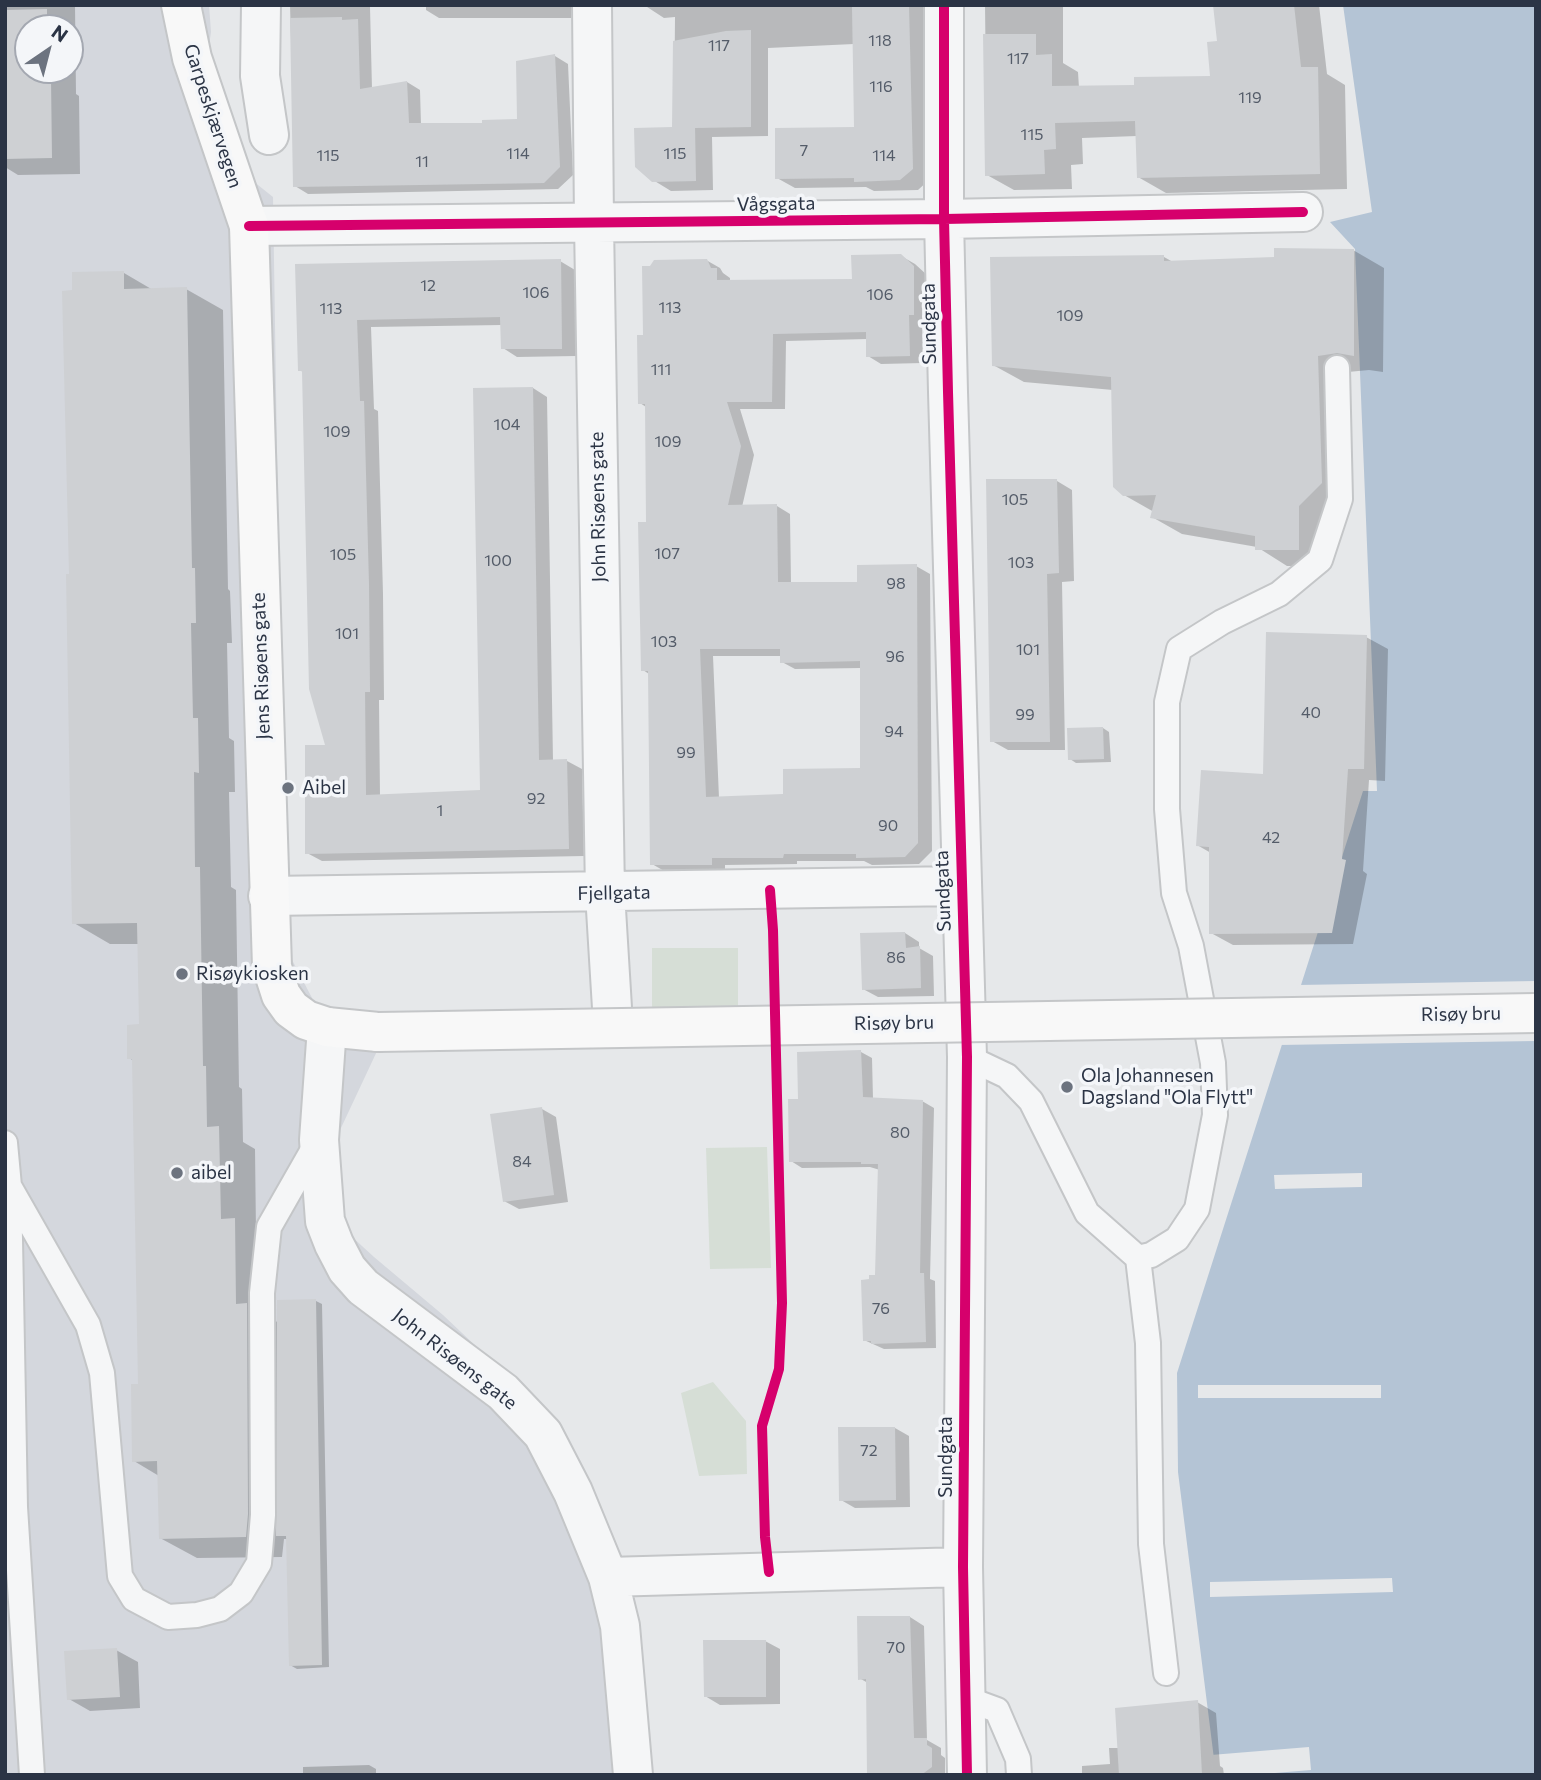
<!DOCTYPE html>
<meta charset="utf-8">
<style>
body{margin:0}
#map{position:relative;width:1541px;height:1780px;overflow:hidden;background:#e6e8ea;font-family:Commissioner,sans-serif}
canvas{display:block}
.frame{position:absolute;inset:0;border:7px solid #2b3445;pointer-events:none}
.north{position:absolute;left:14px;top:14px;width:70px;height:70px;box-sizing:border-box;background:#f4f6f9;border:2px solid #a4a8b1;border-radius:50%;rotate:35deg;font-size:19px;font-weight:700;line-height:28px;text-align:center;color:#2b3445}
.north::after{content:'';display:block;margin:auto;width:24px;height:32px;background:#6c737f;clip-path:polygon(50% 0,100% 100%,50% 72%,0 100%)}
</style>
<div id="map">
<canvas width="1541" height="1780"></canvas>
<div class="frame"></div>
<div class="north">N</div>
</div>
<script>
const context = document.querySelector('canvas').getContext('2d');
context.lineJoin = 'round';
function paint(path, color) { context.fillStyle = color; context.fill(path, 'evenodd'); }
const toPath = rows => new Path2D(rows.map(r => 'M' + r).join(''));
function stroke(path, color, width, dash) { context.strokeStyle = color; context.lineWidth = width; context.lineCap = dash ? 'butt' : 'round'; context.setLineDash(dash || []); context.stroke(path); }
function drawText(font, color, halo, rows, align = 'center') {
  context.font = font + ' Commissioner,sans-serif'; context.lineWidth = 7; context.setLineDash([]); context.textBaseline = 'middle'; context.strokeStyle = halo; context.fillStyle = color; for (const [text, x, y, turn = 0] of rows) {
    context.save(); context.translate(x, y); context.rotate((+turn || 0) * Math.PI / 180); context.textAlign = isNaN(turn) ? turn : align; if (halo) context.strokeText(text, 0, 0); context.fillText(text, 0, 0); context.restore();
  }
}
const built = toPath([
 [5,5,209,5,211,32,204,80,228,161,273,197,278,516,280,937,321,1015,386,1032,318,1177,326,1213,374,1257,443,1315,556,1422,650,1775,5,1775],
 [28,28,70,28,70,70,28,70]
]);
const green = toPath([
 [652,948,738,948,738,1020,652,1020],
 [767,1147,771,1268,710,1269,706,1148],
 [713,1382,746,1421,747,1474,699,1476,681,1393]
]);
const water = toPath([
 [1343,5,1536,5,1536,1775,1216,1775,1178,1472,1177,1373,1363,791,1377,791,1355,249,1330,222,1372,212]
]);
const pier = toPath([
 [1536,981,1536,1041,1278,1045,1298,985],
 [1362,1173,1362,1187,1275,1189,1274,1175],
 [1198,1385,1381,1385,1381,1398,1198,1398],
 [1392,1578,1393,1592,1210,1597,1210,1582],
 [1309,1747,1311,1770,1251,1775,1213,1775,1211,1755]
]);
const shadow = toPath([
 [5,5,75,5,76,94,79,96,80,174,18,175,5,167],
 [28,28,70,28,70,70,28,70],
 [290,5,571,5,571,18,439,18,426,10,426,6,370,7,372,89,407,82,420,90,421,125,484,124,519,121,555,56,568,64,573,175,558,189,308,194,295,186],
 [644,5,926,5,930,179,918,190,874,191,866,187,795,188,777,178,856,129,854,44,768,48,768,136,712,137,713,190,671,191,653,180,674,129,675,17,664,18],
 [985,5,1063,5,1063,63,1078,72,1079,88,1136,87,1212,77,1219,42,1214,5,1319,5,1327,74,1345,85,1347,189,1166,193,1138,177,1137,136,1082,138,1083,164,1071,165,1072,189,1014,190,987,175],
 [1353,250,1384,268,1383,372,1369,370,1348,372,1328,566,1287,566,1257,547,1182,534,1152,517,1154,512,1124,495,1113,390,1024,382,993,365,1164,257,1173,262,1276,259],
 [901,256,915,264,927,275,927,322,922,322,923,363,881,364,868,356,868,339,786,341,785,409,740,409,754,455,742,507,777,506,790,514,791,584,859,584,916,566,930,574,932,851,919,864,872,865,864,861,797,861,797,864,725,865,725,871,666,872,652,864,649,674,643,670,647,524,646,407,640,403,645,337,706,260,720,268,723,273,730,278,730,282,854,281],
 [713,656,781,656,782,662,795,669,861,668,862,770,785,796,719,798],
 [560,261,575,270,576,356,517,357,503,348,502,325,371,327,374,409,378,411,383,594,384,700,379,700,380,796,482,792,533,388,547,397,553,761,567,761,582,769,584,856,322,861,307,853,328,747,304,373,300,370,297,266],
 [124,273,153,290,186,289,223,310,228,589,230,591,232,643,227,643,229,738,234,741,235,792,229,792,231,887,236,890,239,1087,242,1089,243,1142,255,1149,256,1233,272,1319,279,1323,316,1301,322,1304,329,1667,297,1669,290,1665,288,1539,284,1539,282,1557,197,1558,160,1538,159,1476,134,1461,140,1386,134,1061,129,1058,141,1026,139,944,110,944,74,923,71,576,74,292],
 [1057,481,1072,490,1074,581,1062,582,1065,750,1008,750,992,741],
 [1366,637,1388,649,1385,781,1369,780,1363,871,1367,874,1353,944,1233,945,1211,933,1211,853,1197,845,1264,776],
 [1103,728,1109,732,1111,762,1076,763,1070,759],
 [905,933,919,942,919,948,933,956,934,996,878,997,863,989],
 [861,1052,872,1058,873,1099,922,1101,934,1108,930,1279,935,1281,936,1348,884,1349,864,1340,877,1276,880,1170,870,1167,802,1168,791,1161,800,1100],
 [542,1109,556,1117,568,1202,519,1209,504,1201],
 [895,1428,909,1436,910,1507,855,1508,841,1500],
 [910,1617,924,1626,927,1740,941,1748,941,1755,945,1758,945,1775,869,1775,868,1683,859,1678],
 [765,1641,780,1649,780,1704,720,1705,705,1696],
 [116,1650,138,1662,140,1708,90,1711,69,1699],
 [1197,1702,1216,1713,1220,1766,1223,1768,1224,1775,1082,1775,1082,1766,1110,1764,1109,1748,1119,1748],
 [369,1765,376,1769,376,1775,303,1775,303,1767]
]);
const building = toPath([
 [1213,5,1294,5,1301,67,1318,67,1320,174,1137,178,1135,121,1055,123,1056,149,1044,150,1045,174,985,176,983,34,1036,34,1036,55,1052,54,1052,86,1134,85,1134,77,1210,76,1207,42,1217,41],
 [852,6,909,6,913,169,900,180,854,182,854,178,775,179,775,128,854,127],
 [47,9,47,28,28,28,28,70,48,70,48,78,51,78,52,158,5,159,5,10],
 [342,17,342,20,358,19,360,89,407,81,409,123,482,123,482,120,517,119,516,61,555,54,560,167,544,183,293,187,290,18],
 [751,30,751,127,695,128,696,181,652,182,635,167,634,128,672,127,673,41,726,31],
 [1274,248,1354,249,1354,356,1337,353,1318,356,1322,483,1299,506,1299,550,1255,550,1255,536,1150,518,1156,495,1123,496,1113,487,1111,377,992,366,990,257,1164,255,1164,261,1274,257],
 [901,254,914,266,914,315,909,315,910,356,866,357,866,332,773,334,772,402,727,402,741,446,728,505,777,504,778,582,857,582,857,565,917,564,918,843,905,857,856,858,856,854,784,854,783,858,712,858,712,865,650,865,648,671,641,671,638,522,646,522,645,404,638,404,637,335,643,335,642,266,650,266,654,260,707,259,711,268,717,268,717,280,852,279,851,255],
 [700,649,780,649,780,663,860,661,860,768,783,769,783,794,706,797],
 [561,259,562,349,501,349,500,317,357,320,360,401,364,401,369,585,370,692,365,692,366,795,480,790,473,388,533,387,539,760,567,759,569,849,305,854,305,745,325,745,309,689,302,371,298,371,295,264],
 [124,271,124,289,187,287,192,568,195,568,196,623,191,623,193,718,198,718,199,773,194,772,195,867,200,867,203,1066,206,1066,207,1127,219,1126,221,1219,235,1218,236,1304,247,1303,248,1514,246,1537,159,1539,157,1461,132,1462,131,1384,138,1384,132,1059,127,1059,127,1025,139,1024,137,923,72,924,66,574,69,574,62,291,72,290,72,272],
 [986,479,1057,479,1059,573,1047,574,1050,742,990,742],
 [1266,632,1367,635,1364,769,1348,769,1342,859,1346,860,1332,933,1209,934,1209,847,1196,846,1201,770,1263,774],
 [1103,727,1104,759,1068,760,1067,728],
 [905,932,906,948,920,946,921,988,862,990,860,933],
 [861,1050,863,1097,923,1100,920,1273,924,1273,926,1342,871,1344,871,1341,863,1341,861,1280,869,1279,869,1275,875,1275,878,1164,861,1164,861,1162,789,1162,788,1099,798,1099,797,1052],
 [542,1107,554,1195,503,1202,490,1114],
 [316,1299,322,1665,289,1666,286,1536,276,1536,277,1300],
 [838,1427,895,1427,896,1500,839,1501],
 [857,1616,910,1616,914,1738,927,1738,927,1745,932,1748,932,1767,921,1775,867,1775,866,1679,858,1680],
 [703,1640,766,1640,766,1697,704,1697],
 [117,1648,120,1697,67,1700,64,1651],
 [1198,1700,1202,1775,1119,1775,1115,1708]
]);
const lane = toPath([
 [967,1057,1007,1076,1031,1101,1087,1213,1138,1258,1148,1343,1151,1544,1166,1673],
 [5,1143,9,1186,88,1325,102,1373,120,1576,134,1599,168,1617,197,1615,220,1609,241,1593,259,1563,263,1515,262,1293,269,1227,318,1141],
 [9,1186,15,1507,32,1775],
 [1138,1258,1151,1255,1177,1239,1197,1209,1215,1115,1213,1063,1191,946,1174,893,1167,809,1167,702,1179,649,1222,622,1279,594,1320,560,1340,499,1337,368],
 [967,1699,997,1710,1018,1759,1019,1775]
]);
const street = toPath([
 [261,5,260,76,269,135],
 [592,5,594,223,605,893,612,1008],
 [944,5,944,219,948,392,967,1057,963,1567,967,1775],
 [249,226,944,219,1303,212],
 [268,896,961,886],
 [327,1027,319,1140,325,1221,334,1244,347,1269,363,1287,503,1392,543,1434,573,1492,608,1577,620,1626,633,1775],
 [608,1577,963,1567]
]);
const secondary = toPath([
 [181,5,192,58,249,226,272,967,281,995,291,1009,306,1020,327,1027,378,1032]
]);
const secondaryBridge = toPath([
 [378,1032,1536,1013]
]);
const cycleway = toPath([
 [944,5,944,219,948,392,967,1057,963,1567,967,1775],
 [249,226,944,219,1303,212],
 [769,1572,765,1537,762,1426,779,1369,782,1303,773,930,770,890]
]);
const markers = [
 [288,788,7,"#6c737f"],
 [182,974,7,"#6c737f"],
 [1067,1087,7,"#6c737f"],
 [177,1173,7,"#6c737f"]
];
const numberNames = [
 ["118",880,41],
 ["117",719,46],
 ["117",1018,59],
 ["116",881,87],
 ["119",1250,98],
 ["115",1032,135],
 ["7",804,151],
 ["114",518,154],
 ["115",675,154],
 ["115",328,156],
 ["114",884,156],
 ["11",422,162],
 ["12",428,286],
 ["106",536,293],
 ["106",880,295],
 ["113",670,308],
 ["113",331,309],
 ["109",1070,316],
 ["111",661,370],
 ["104",507,425],
 ["109",337,432],
 ["109",668,442],
 ["105",1015,500],
 ["107",667,554],
 ["105",343,555],
 ["100",498,561],
 ["103",1021,563],
 ["98",896,584],
 ["101",347,634],
 ["103",664,642],
 ["101",1028,650],
 ["96",895,657],
 ["40",1311,713],
 ["99",1025,715],
 ["94",894,732],
 ["99",686,753],
 ["92",536,799],
 ["1",440,811],
 ["90",888,826],
 ["42",1271,838],
 ["86",896,958],
 ["80",900,1133],
 ["84",522,1162],
 ["76",881,1309],
 ["72",869,1451],
 ["70",896,1648]
];
const streetNames = [
 ["Garpeskjærvegen",213,116,72],
 ["Vågsgata",776,204,-1],
 ["Sundgata",929,324,-91],
 ["John Risøens gate",598,507,-91],
 ["Jens Risøens gate",261,666,-92],
 ["Sundgata",943,891,-92],
 ["Fjellgata",614,893,-1],
 ["Risøy bru",1461,1014,-1],
 ["Risøy bru",894,1023,-1],
 ["John Risøens gate",455,1359,38],
 ["Sundgata",946,1457,-90]
];
const poiNames = [
 ["Aibel",302,788],
 ["Risøykiosken",196,974],
 ["Ola Johannesen",1081,1076],
 ["Dagsland \"Ola Flytt\"",1081,1098],
 ["aibel",191,1173]
];
paint(built, '#d4d7dd');
paint(green, '#d6ded6');
paint(water, '#b4c4d5');
paint(pier, '#e6e8ea');
paint(shadow, '#0003');
paint(building, '#ced0d3');
stroke(lane, '#c4c6c8', 28);
stroke(street, '#c4c6c8', 42);
stroke(secondary, '#c4c6c8', 42);
stroke(lane, '#f5f6f7', 24);
stroke(street, '#f5f6f7', 38);
stroke(secondary, '#f8f8f8', 38);
stroke(secondaryBridge, '#c4c6c8', 42, []);
stroke(secondaryBridge, '#f8f8f8', 38);
stroke(cycleway, '#d6006c', 10);
for (const [x, y, r, color] of markers) { const dot = new Path2D(); dot.arc(x, y, r, 0, 2 * Math.PI); context.fillStyle = color; context.fill(dot); stroke(dot, '#f4f6f9', 2.5); }
drawText('16px', '#545c69', null, numberNames);
drawText('19px', '#2b3445', '#f4f6f9', streetNames);
drawText('19px', '#2b3445', '#f4f6f9', poiNames, 'left');
</script>
